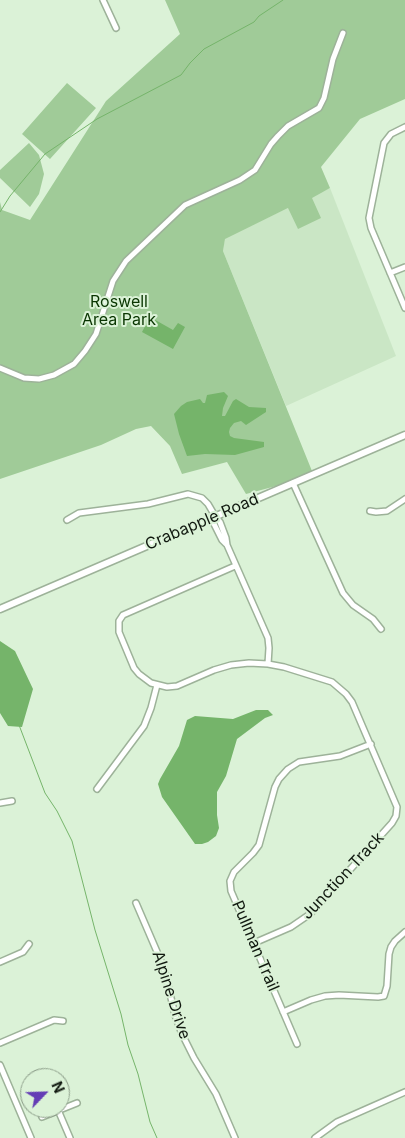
<!DOCTYPE html>
<style>
body{margin:0}
#map{position:relative;width:405px;height:1138px;overflow:hidden;background:#dbf2d7;font-family:Inter,sans-serif}
canvas{display:block}
.north{position:absolute;left:20px;top:1068px;width:50px;height:50px;box-sizing:border-box;background:#dbf2d7;border:1px solid #8a9b87;border-radius:50%;rotate:66deg;font-size:14px;font-weight:700;line-height:20px;text-align:center;color:#111910}
.north::after{content:'';display:block;margin:auto;width:18px;height:22px;background:#643db5;clip-path:polygon(50% 0,100% 100%,50% 72%,0 100%)}
</style>
<div id="map">
<canvas width="405" height="1138"></canvas>
<div class="north">N</div>
</div>
<script>
const context = document.querySelector('canvas').getContext('2d');
context.lineJoin = 'round';
function paint(path, color) { context.fillStyle = color; context.fill(path, 'evenodd'); }
const toPath = rows => new Path2D(rows.map(r => 'M' + r).join(''));
function stroke(path, color, width, dash) { context.strokeStyle = color; context.lineWidth = width; context.lineCap = dash ? 'butt' : 'round'; context.setLineDash(dash || []); context.stroke(path); }
function drawText(font, color, halo, rows, align = 'center') {
  context.font = font + ' Inter,sans-serif'; context.lineWidth = 4; context.setLineDash([]); context.textBaseline = 'middle'; context.strokeStyle = halo; context.fillStyle = color; for (const [text, x, y, turn = 0] of rows) {
    context.save(); context.translate(x, y); context.rotate((+turn || 0) * Math.PI / 180); context.textAlign = isNaN(turn) ? turn : align; if (halo) context.strokeText(text, 0, 0); context.fillText(text, 0, 0); context.restore();
  }
}
const built = toPath([
 [330,188,396,356,286,406,223,251,225,238]
]);
const green = toPath([
 [165,0,405,0,405,99,360,119,321,167,330,188,312,198,321,218,298,229,288,208,225,239,223,251,314,476,246,494,227,462,182,474,170,446,151,426,136,429,101,445,0,479,0,202,2,210,30,220,106,101,180,34],
 [67,83,96,108,50,159,22,134],
 [29,143,39,155,44,174,39,194,30,207,0,178,0,170]
]);
const water = toPath([
 [150,317,173,330,178,323,185,327,173,349,142,332],
 [224,392,228,396,223,408,222,416,225,416,233,401,236,399,249,407,266,408,266,412,246,425,241,421,234,423,230,428,229,432,230,436,234,438,264,442,264,447,235,455,205,454,187,456,179,434,174,414,181,406,187,402,200,399,203,403,205,403,207,395],
 [0,641,15,651,33,689,22,727,8,726,0,713],
 [256,710,268,710,273,715,265,718,237,739,226,776,217,792,217,815,219,828,216,836,208,842,202,844,195,844,162,797,158,784,160,779,179,746,187,720,195,716,233,719]
]);
const stream = toPath([
 [0,212,10,196,45,154,97,119,181,75,190,63,204,49,254,22,259,16,283,0],
 [19,725,45,793,57,811,72,841,95,930,121,1014,128,1045,138,1074,150,1122,157,1138]
]);
const minor = toPath([
 [103,0,116,28],
 [405,127,391,134,384,143,369,218,371,228,405,308],
 [390,273,405,267],
 [0,368,24,378,39,379,54,375,74,364,85,351,96,334,113,281,126,261,185,205,240,180,255,170,271,144,278,136,288,126,319,108,324,98,333,59,343,33],
 [293,483,343,593,353,605,373,619,381,629],
 [370,511,376,512,387,511,405,499],
 [215,516,214,524,222,540,226,544],
 [67,520,79,513,148,504,188,494,202,498,208,504,215,516,220,522,226,538,227,545,268,638,269,648,268,664],
 [235,566,123,615,119,621,119,632,134,668,139,674,151,683,167,687,177,686,214,670,231,665,249,663,268,664,284,667,332,682,346,694,352,702,397,807,396,816,392,823,310,914,291,927,254,943],
 [97,789,144,726,151,708,157,685],
 [0,803,12,801],
 [136,903,164,968,175,1015,182,1034,194,1058,216,1094,235,1138],
 [0,962,23,952,29,944],
 [283,1012,311,1000,325,996,339,995,378,997,384,996,387,986,389,954,391,947,395,941,405,932],
 [0,1043,54,1020,63,1021],
 [297,1044,231,891,230,881,234,872,253,853,259,845,275,787,279,779,288,769,299,762,340,756,371,744],
 [0,1065,31,1138],
 [58,1110,70,1138],
 [42,1117,77,1103],
 [315,1138,337,1122,405,1092]
]);
const tertiary = toPath([
 [0,609,405,435]
]);
const parkNames = [
 ["Roswell",119,302],
 ["Area Park",119,320]
];
const streetNames = [
 ["Crabapple Road",202,522,-23],
 ["Junction Track",343,876,-47],
 ["Pullman Trail",255,946,67],
 ["Alpine Drive",171,995,72]
];
paint(built, '#cae6c5');
paint(green, '#a0cb98');
paint(water, '#75b46a');
stroke(stream, '#75b46a', 1);
stroke(minor, '#9db299', 8);
stroke(tertiary, '#9db299', 9);
stroke(minor, '#fff', 5);
stroke(tertiary, '#fff', 6);
drawText('16px', '#093501', '#dbf2d7', parkNames);
drawText('16px', '#111910', '#dbf2d7', streetNames);
</script>
